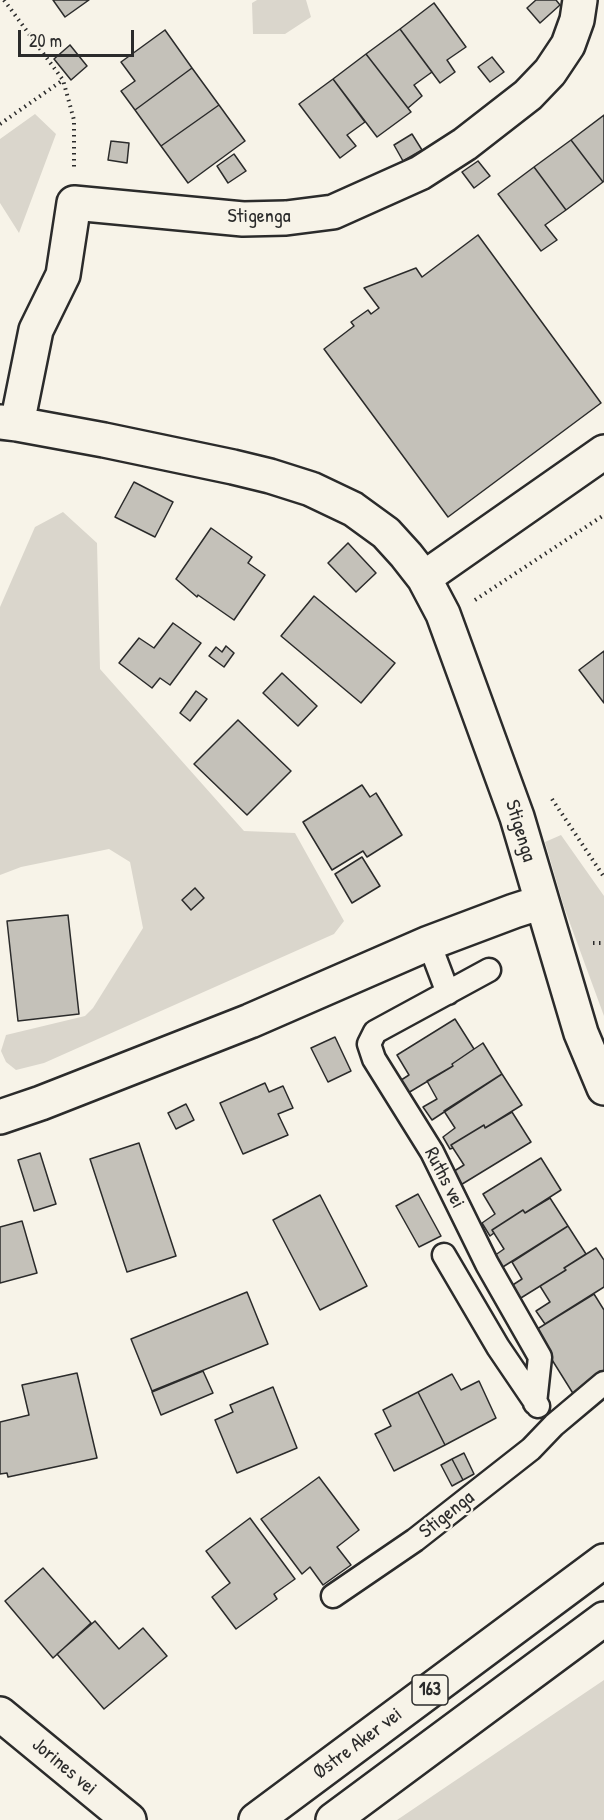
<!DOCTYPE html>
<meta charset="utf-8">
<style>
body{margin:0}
#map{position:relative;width:604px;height:1820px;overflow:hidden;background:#f7f3e8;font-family:"Patrick Hand",sans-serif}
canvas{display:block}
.scale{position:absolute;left:18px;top:30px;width:116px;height:27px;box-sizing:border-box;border:3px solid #2b2b2b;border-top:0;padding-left:8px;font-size:18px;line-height:21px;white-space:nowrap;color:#2b2b2b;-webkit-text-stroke:4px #f7f3e8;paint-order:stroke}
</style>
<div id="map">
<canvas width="604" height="1820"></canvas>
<div class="scale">20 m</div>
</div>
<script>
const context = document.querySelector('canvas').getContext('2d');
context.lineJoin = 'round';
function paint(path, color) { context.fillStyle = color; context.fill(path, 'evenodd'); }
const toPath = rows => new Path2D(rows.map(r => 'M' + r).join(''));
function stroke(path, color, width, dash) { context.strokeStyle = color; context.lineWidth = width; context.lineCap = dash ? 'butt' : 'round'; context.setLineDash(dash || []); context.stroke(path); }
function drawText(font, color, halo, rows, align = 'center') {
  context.font = font + ' "Patrick Hand",sans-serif'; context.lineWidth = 4.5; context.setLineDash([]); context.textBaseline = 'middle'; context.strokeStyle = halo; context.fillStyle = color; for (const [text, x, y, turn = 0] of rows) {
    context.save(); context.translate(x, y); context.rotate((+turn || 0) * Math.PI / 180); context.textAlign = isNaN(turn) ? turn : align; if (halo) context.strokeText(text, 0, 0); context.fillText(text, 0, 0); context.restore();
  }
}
const green = toPath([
 [257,0,306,0,311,17,285,34,253,34,252,3],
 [35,114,56,134,19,233,0,203,0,139],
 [63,512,97,543,100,669,244,831,295,833,344,921,334,934,44,1063,16,1070,6,1062,1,1051,6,1035,85,1016,93,1008,143,928,130,862,109,849,21,867,0,875,0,607,35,527],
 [561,835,604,896,604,1016,564,907,545,842],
 [604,1680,604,1820,397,1820]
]);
const building = toPath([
 [53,0,89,0,65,17,53,0],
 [536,0,556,0,560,5,540,23,527,8,536,0],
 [434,3,466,47,447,60,455,72,440,83,400,29,434,3],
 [400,29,432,72,414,85,422,96,408,108,366,54,400,29],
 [165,30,192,68,135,110,121,91,135,81,121,62,165,30],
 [70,45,87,66,71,80,54,59,70,45],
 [366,54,411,112,377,137,333,79,366,54],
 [492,57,504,72,490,82,478,67,492,57],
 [192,68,219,105,161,146,135,110,192,68],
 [333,79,365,122,347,135,356,146,340,158,299,104,333,79],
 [219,105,245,141,188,183,161,146,219,105],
 [604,115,604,181,603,182,571,140,604,115],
 [412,134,422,150,403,161,394,145,412,134],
 [571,140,603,182,566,210,534,167,571,140],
 [111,141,129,143,127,163,108,160,111,141],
 [234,154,246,171,228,183,217,166,234,154],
 [478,161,490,176,474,188,462,172,478,161],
 [534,167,566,210,545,225,557,240,541,251,498,194,534,167],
 [478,235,601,403,448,517,324,349,354,326,351,322,368,310,371,314,379,308,364,288,416,268,422,277,478,235],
 [134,482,173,502,155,537,115,517,134,482],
 [211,528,252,557,248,563,265,575,234,620,198,595,197,597,176,579,211,528],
 [348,543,376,573,356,592,328,563,348,543],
 [314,596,395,663,361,703,281,636,314,596],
 [173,623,201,643,170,685,160,678,152,688,119,663,139,638,154,648,173,623],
 [226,646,234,653,224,667,209,656,216,647,222,652,226,646],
 [604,651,604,703,579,670,604,651],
 [282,673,317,706,298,726,263,693,282,673],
 [196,691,207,699,190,721,180,713,196,691],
 [238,720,291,771,247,815,194,764,238,720],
 [362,785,370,797,376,793,402,835,367,857,363,851,332,870,303,822,362,785],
 [362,857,380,886,352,903,335,874,362,857],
 [195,888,204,898,191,910,182,900,195,888],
 [68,915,79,1014,18,1021,7,921,68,915],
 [455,1019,474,1049,452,1064,453,1066,403,1096,395,1084,409,1075,397,1055,455,1019],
 [335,1037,351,1071,328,1082,311,1048,335,1037],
 [483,1043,502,1074,432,1120,423,1107,437,1099,427,1081,453,1066,452,1064,483,1043],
 [502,1074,522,1105,485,1128,484,1125,451,1145,453,1148,450,1149,443,1137,455,1128,444,1111,502,1074],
 [265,1083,269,1092,283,1086,293,1108,278,1114,288,1135,243,1154,220,1103,265,1083],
 [186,1104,194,1120,176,1129,168,1113,186,1104],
 [512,1112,531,1142,459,1186,451,1173,464,1165,451,1145,484,1125,485,1128,512,1112],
 [139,1143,176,1256,127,1272,90,1159,139,1143],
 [40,1153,56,1204,34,1211,18,1160,40,1153],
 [541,1158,561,1190,525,1213,523,1210,492,1230,494,1233,490,1236,482,1223,495,1214,483,1194,541,1158],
 [418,1194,441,1236,419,1247,396,1206,418,1194],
 [320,1195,367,1286,320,1310,273,1220,320,1195],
 [550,1198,568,1226,498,1270,491,1258,504,1249,492,1230,523,1210,525,1213,550,1198],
 [22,1221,37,1273,0,1283,0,1227,22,1221],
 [568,1226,586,1254,564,1268,566,1270,516,1301,508,1288,522,1279,512,1262,568,1226],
 [596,1248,604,1260,604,1287,545,1324,536,1311,550,1302,540,1286,566,1270,564,1268,596,1248],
 [247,1292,268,1344,152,1391,131,1339,247,1292],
 [594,1294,604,1310,604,1376,574,1395,534,1331,594,1294],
 [203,1371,213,1393,161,1415,152,1392,203,1371],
 [77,1373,97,1458,8,1477,7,1473,0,1474,0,1422,29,1415,22,1385,77,1373],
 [452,1374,461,1390,479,1381,496,1418,445,1445,418,1392,452,1374],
 [273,1387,297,1448,237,1473,215,1420,233,1412,230,1405,273,1387],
 [418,1392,445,1445,394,1471,375,1434,391,1426,383,1410,418,1392],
 [464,1453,474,1474,463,1480,452,1459,464,1453],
 [452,1459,463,1480,452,1486,441,1465,452,1459],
 [319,1477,359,1530,337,1547,351,1565,323,1585,310,1567,302,1574,261,1519,319,1477],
 [250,1518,295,1579,274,1594,277,1599,236,1629,212,1597,230,1583,206,1551,250,1518],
 [43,1568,91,1623,53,1658,5,1601,43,1568],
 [95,1621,119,1649,143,1628,167,1656,104,1709,57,1654,95,1621]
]);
const path = toPath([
 [4,0,63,80,74,120,74,167],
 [0,124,63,80],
 [475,600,604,515],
 [552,799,604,877],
 [593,943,604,943]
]);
const service = toPath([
 [429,943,448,993],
 [489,970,375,1032,369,1044,374,1059,432,1152,487,1264,540,1357,535,1403],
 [444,1255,498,1347,538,1406],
 [333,1596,415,1540,531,1449,554,1425,604,1383]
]);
const minor = toPath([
 [0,422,17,424,104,440,233,467,270,476,311,489,353,509,386,533,406,555,424,578,443,614,517,817,581,1033,604,1088],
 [17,424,36,330,63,275,74,203,243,219,286,218,333,212,420,173,465,144,528,95,550,72,568,45,577,20,580,0],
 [424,578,604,452],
 [0,1117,41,1103,250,1021,429,943,514,911,542,902],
 [0,1714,129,1820]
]);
const trunk = toPath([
 [256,1820,604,1561],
 [333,1820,604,1619]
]);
const shields = [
 [430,1690,36]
];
const shieldNames = [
 ["163",430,1690]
];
const streetNames = [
 ["Stigenga",259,217],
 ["Stigenga",520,831,73],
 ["Ruths vei",444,1178,63],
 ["Stigenga",447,1515,-38],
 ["Østre Aker vei",358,1744,-37],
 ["Jorines vei",64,1767,40]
];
paint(green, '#dad6cc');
paint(building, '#c4c1b9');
stroke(building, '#2b2b2b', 1.5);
stroke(service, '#2b2b2b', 27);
stroke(minor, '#2b2b2b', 38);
stroke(trunk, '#2b2b2b', 38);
stroke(path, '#2b2b2b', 4, [1.5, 4.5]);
stroke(service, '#f7f3e8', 22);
stroke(minor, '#f7f3e8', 33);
stroke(trunk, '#f7f3e8', 33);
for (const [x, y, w] of shields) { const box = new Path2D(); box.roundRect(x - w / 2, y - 15, w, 30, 4.5); context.fillStyle = '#f7f3e8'; context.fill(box); stroke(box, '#2b2b2b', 1.5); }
drawText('bold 18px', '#2b2b2b', null, shieldNames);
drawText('20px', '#2b2b2b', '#f7f3e8', streetNames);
</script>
